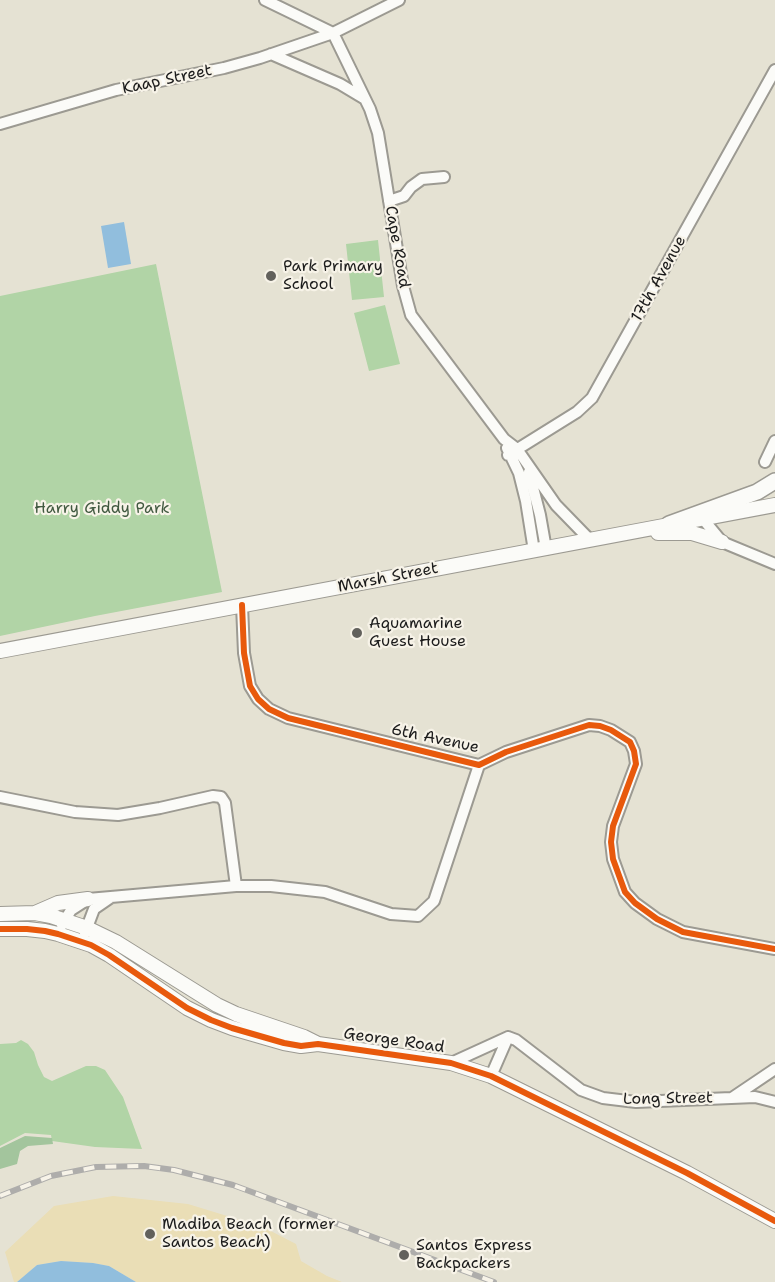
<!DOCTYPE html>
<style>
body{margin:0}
canvas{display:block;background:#e5e2d3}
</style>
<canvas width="775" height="1282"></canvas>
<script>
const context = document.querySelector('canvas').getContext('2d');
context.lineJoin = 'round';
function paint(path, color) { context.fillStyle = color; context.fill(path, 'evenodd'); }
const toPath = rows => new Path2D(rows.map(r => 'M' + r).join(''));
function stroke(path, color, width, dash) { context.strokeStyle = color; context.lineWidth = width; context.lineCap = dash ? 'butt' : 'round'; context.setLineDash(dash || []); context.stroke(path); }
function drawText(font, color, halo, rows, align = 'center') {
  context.font = font + ' "Shantell Sans",sans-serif'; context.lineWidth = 4.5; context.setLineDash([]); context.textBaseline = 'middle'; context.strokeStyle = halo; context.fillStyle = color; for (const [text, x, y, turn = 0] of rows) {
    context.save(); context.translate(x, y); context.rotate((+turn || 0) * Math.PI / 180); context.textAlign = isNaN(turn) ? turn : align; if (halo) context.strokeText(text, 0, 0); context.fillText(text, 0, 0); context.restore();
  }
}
const green = toPath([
 [378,240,384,297,352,300,346,244],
 [156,264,222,592,95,616,0,636,0,296],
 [385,305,400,364,369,371,354,313],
 [21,1040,28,1044,34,1052,38,1065,44,1077,52,1081,86,1066,96,1066,105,1070,123,1097,142,1149,95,1147,52,1141,51,1135,25,1133,0,1146,0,1044,16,1043]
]);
const forest = toPath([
 [25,1136,52,1138,53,1144,28,1146,20,1151,17,1164,0,1169,0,1148]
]);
const sand = toPath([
 [113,1196,188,1204,263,1227,296,1244,301,1261,327,1276,342,1282,136,1282,109,1266,93,1263,61,1261,37,1265,17,1282,14,1282,5,1252,54,1206]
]);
const water = toPath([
 [124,222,131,264,108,268,101,226],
 [61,1261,93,1263,109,1266,136,1282,17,1282,37,1265]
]);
const minor = toPath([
 [265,0,333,33],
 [333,33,370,109,378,133,403,286,411,315,504,439,517,449,556,505,590,540],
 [271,54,340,84,365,99],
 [0,124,116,90,224,68,260,58,333,33,399,0],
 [389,201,404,196,411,187,422,179,444,177],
 [507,448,519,473,526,501,534,551],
 [508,455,577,412,592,398,775,70],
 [765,462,775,441],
 [529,472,540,515,546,549],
 [703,519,722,542,775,564],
 [242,605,244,653,250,686,258,699,269,709,288,718,479,765,506,752,589,725,600,726,611,730,630,742,634,751,636,764,613,826,611,842,613,859,625,892,635,903,657,919,683,932,775,949],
 [0,797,75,812,118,815,160,808,213,796,221,797,225,803,236,886],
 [62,925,71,910,88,899,236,886,271,886,325,892,391,914,418,916,434,901,479,765],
 [85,933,94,909,110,898],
 [451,1063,508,1037,516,1040,581,1090,603,1098,636,1102,755,1097,775,1102],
 [491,1076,508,1037],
 [732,1098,775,1069]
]);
const tertiary = toPath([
 [658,533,692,533,722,542],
 [0,651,775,505],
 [35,913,58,903,88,899],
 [0,914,35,913,51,916,87,928,116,942,217,1005,236,1014,304,1037,318,1044],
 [0,929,27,929,45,931,58,934,91,945,109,955,187,1008,211,1020,232,1028,284,1043,301,1046,318,1044,451,1063,491,1076,687,1173,775,1221]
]);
const secondary = toPath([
 [669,524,757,492,775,481]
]);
const rail = toPath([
 [0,1196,51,1176,96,1167,144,1166,174,1170,233,1185,494,1282]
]);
const cycleway = toPath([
 [242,605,244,653,250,686,258,699,269,709,288,718,479,765,506,752,589,725,600,726,611,730,630,742,634,751,636,764,613,826,611,842,613,859,625,892,635,903,657,919,683,932,775,949],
 [0,929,27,929,45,931,58,934,91,945,109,955,187,1008,211,1020,232,1028,284,1043,301,1046,318,1044,451,1063,491,1076,687,1173,775,1221]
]);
const markers = [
 [271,276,6,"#62615c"],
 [357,633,6,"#62615c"],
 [150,1234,6,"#62615c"],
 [404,1255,6,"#62615c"]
];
const streetNames = [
 ["Kaap Street",167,80,-12],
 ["Cape Road",397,247,80],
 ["17th Avenue",659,279,-61],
 ["Marsh Street",388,578,-11],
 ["6th Avenue",435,739,12],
 ["George Road",394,1041,8],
 ["Long Street",668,1099,-1]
];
const poiNames = [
 ["Park Primary",283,267],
 ["School",283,285],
 ["Aquamarine",369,624],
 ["Guest House",369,642],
 ["Madiba Beach (former",162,1225],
 ["Santos Beach)",162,1243],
 ["Santos Express",416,1246],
 ["Backpackers",416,1264]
];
const parkNames = [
 ["Harry Giddy Park",102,509]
];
paint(green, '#b1d4a6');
paint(forest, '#a3c59d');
paint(sand, '#eadeb6');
paint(water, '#91bedd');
stroke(minor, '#9c9a92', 14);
stroke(tertiary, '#9c9a92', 16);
stroke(secondary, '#9c9a92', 18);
stroke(minor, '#fbfbf8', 10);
stroke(tertiary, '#fbfbf8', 14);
stroke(secondary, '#fbfbf8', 15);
stroke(rail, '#aeadab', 6);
stroke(rail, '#f7f3e8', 4, [11]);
stroke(cycleway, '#e8590c', 6);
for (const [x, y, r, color] of markers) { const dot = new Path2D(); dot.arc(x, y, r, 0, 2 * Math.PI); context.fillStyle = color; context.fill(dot); stroke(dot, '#f7f3e8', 2); }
drawText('16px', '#1c1c1c', '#f7f3e8', streetNames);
drawText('16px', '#1c1c1c', '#f7f3e8', poiNames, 'left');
drawText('16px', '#415940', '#f7f3e8', parkNames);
</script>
